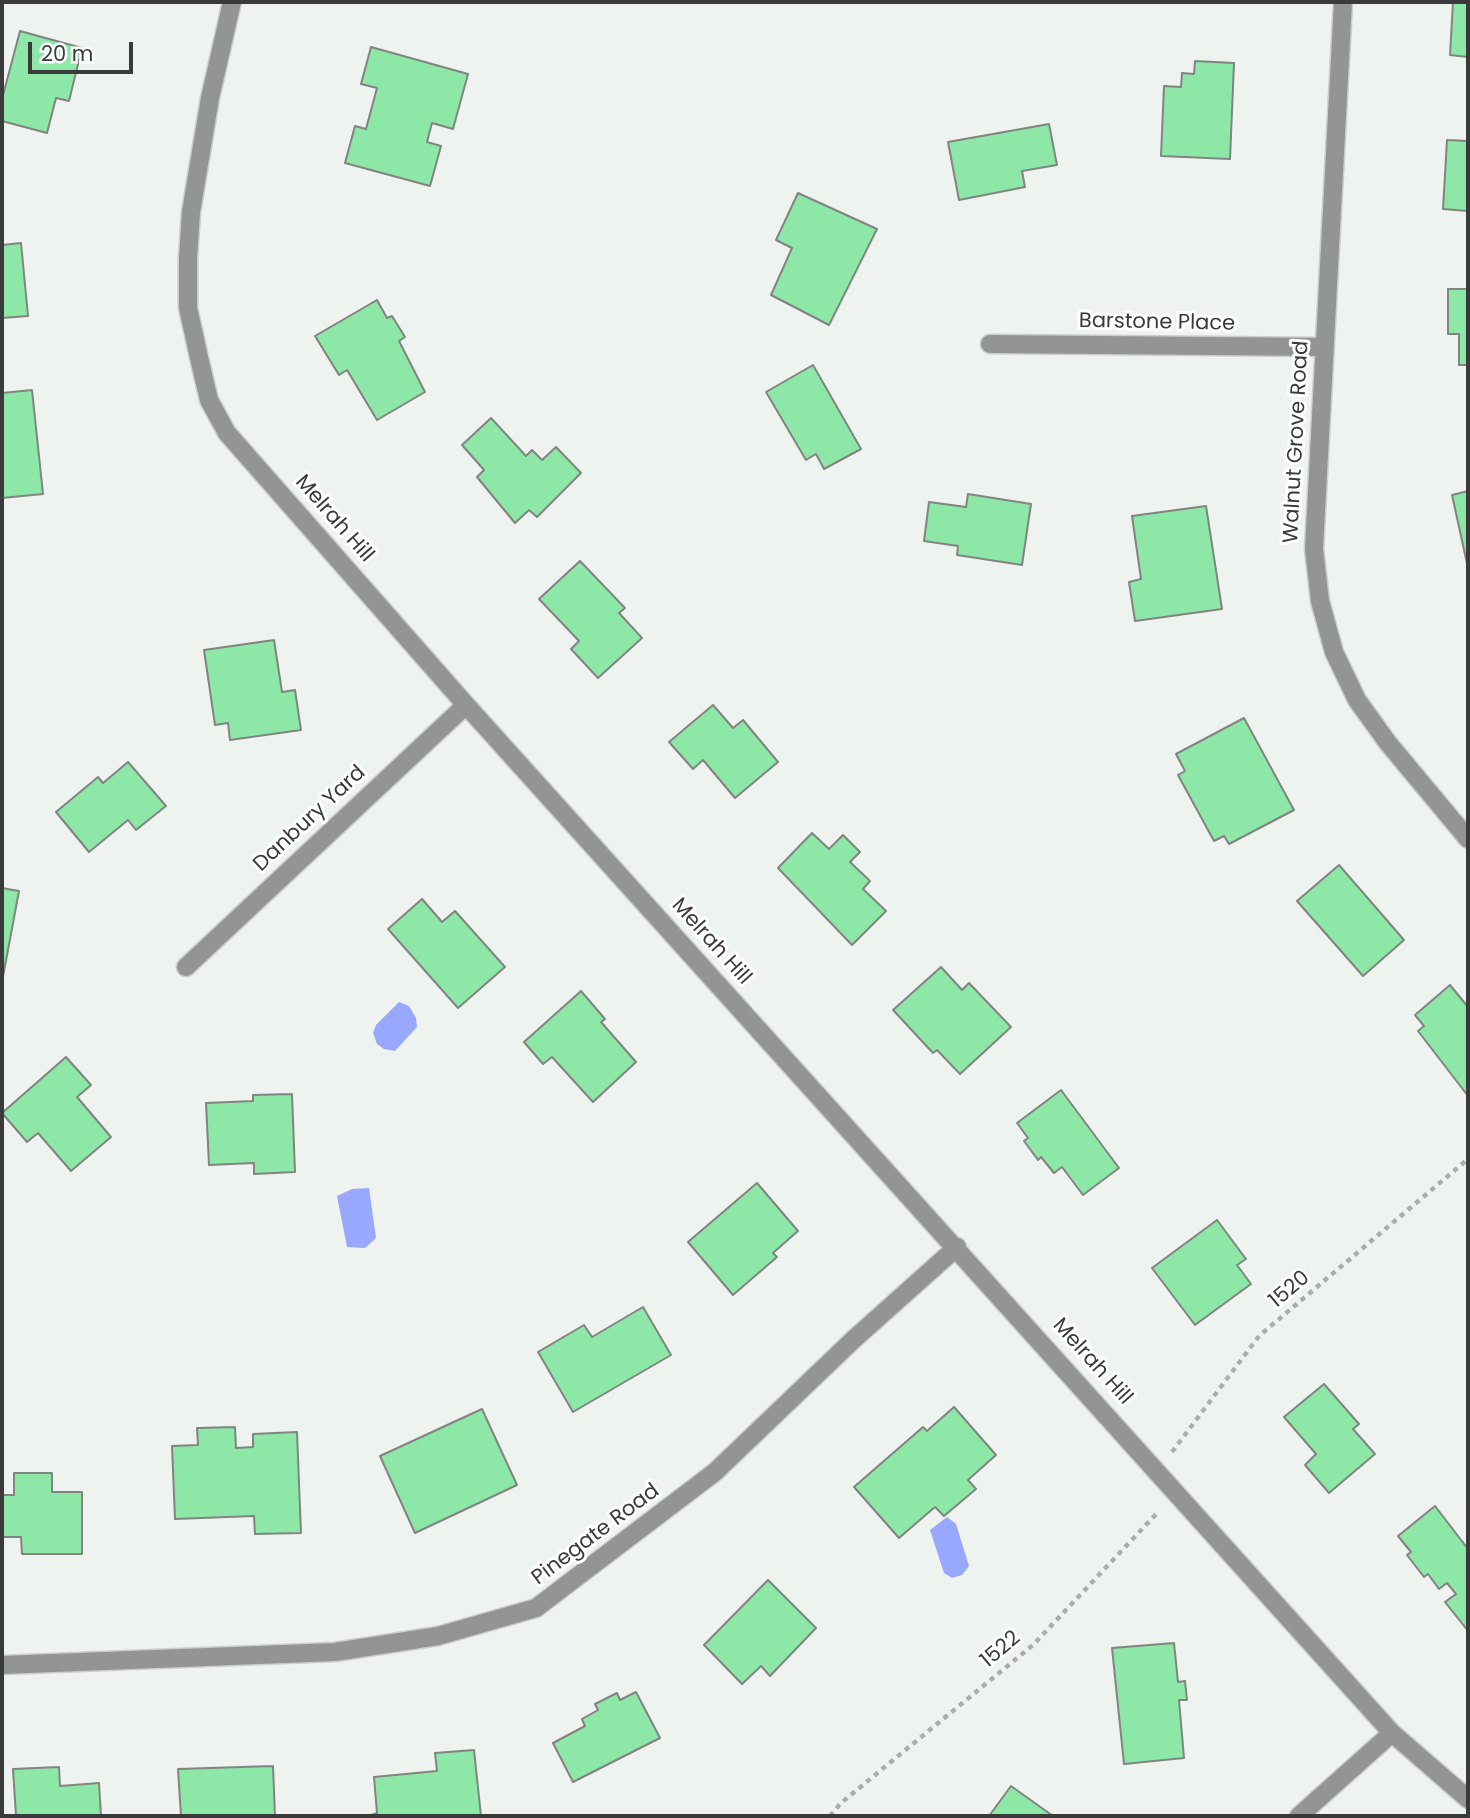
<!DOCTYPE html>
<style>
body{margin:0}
#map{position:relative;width:1470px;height:1818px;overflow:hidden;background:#eff3f0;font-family:Poppins,sans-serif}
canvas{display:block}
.frame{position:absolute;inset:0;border:4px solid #393a39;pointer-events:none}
.scale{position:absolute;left:28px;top:42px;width:105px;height:32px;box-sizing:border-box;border:4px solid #393a39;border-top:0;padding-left:9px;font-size:21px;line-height:24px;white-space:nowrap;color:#393a39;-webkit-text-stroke:5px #fff;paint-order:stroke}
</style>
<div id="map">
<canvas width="1470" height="1818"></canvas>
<div class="frame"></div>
<div class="scale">20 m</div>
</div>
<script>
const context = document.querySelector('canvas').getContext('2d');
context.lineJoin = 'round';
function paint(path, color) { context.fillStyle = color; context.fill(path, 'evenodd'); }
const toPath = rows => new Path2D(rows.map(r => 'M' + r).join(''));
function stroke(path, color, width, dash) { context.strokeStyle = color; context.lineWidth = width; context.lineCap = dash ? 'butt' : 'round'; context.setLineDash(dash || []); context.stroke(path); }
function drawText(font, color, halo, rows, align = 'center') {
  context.font = font + ' Poppins,sans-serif'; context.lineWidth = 6; context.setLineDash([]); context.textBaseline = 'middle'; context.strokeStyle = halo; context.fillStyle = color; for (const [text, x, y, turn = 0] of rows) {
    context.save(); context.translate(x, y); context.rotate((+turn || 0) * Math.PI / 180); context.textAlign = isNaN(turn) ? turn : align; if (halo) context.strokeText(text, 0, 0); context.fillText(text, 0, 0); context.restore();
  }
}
const water = toPath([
 [399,1002,409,1006,416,1018,417,1027,395,1051,384,1049,377,1044,373,1033,376,1025],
 [369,1188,376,1238,365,1248,347,1247,337,1196,352,1189],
 [947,1517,956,1524,969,1566,962,1575,952,1578,944,1573,930,1530]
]);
const building = toPath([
 [1453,2,1468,2,1468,57,1450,55,1453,2],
 [20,31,82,48,69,101,56,98,47,133,2,121,2,99,20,31],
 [371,47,468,74,453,129,432,123,427,142,441,146,430,186,345,163,355,126,366,129,377,88,361,84,371,47],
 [1195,61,1234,63,1230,159,1161,156,1164,86,1181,87,1182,73,1194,74,1195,61],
 [1049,124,1057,165,1022,171,1025,187,959,200,948,142,1049,124],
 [1447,140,1468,141,1468,211,1443,209,1447,140],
 [798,193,877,229,829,325,771,295,792,248,776,240,798,193],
 [21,243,28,316,2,318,2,245,21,243],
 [1448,289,1468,289,1468,365,1459,365,1459,334,1448,334,1448,289],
 [377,300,387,318,392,316,405,337,399,341,425,392,377,420,347,370,339,375,315,336,377,300],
 [813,365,861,449,824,469,816,454,806,460,766,392,813,365],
 [32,390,43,494,2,498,2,393,32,390],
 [491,418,526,456,532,450,542,460,556,447,581,473,537,517,529,510,515,523,477,477,484,470,462,445,491,418],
 [1468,491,1468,568,1452,495,1468,491],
 [968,494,1031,504,1022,565,957,555,958,546,924,541,929,502,966,507,968,494],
 [1206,506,1222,609,1135,621,1129,582,1141,579,1132,516,1206,506],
 [580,561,625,608,619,613,642,638,598,678,571,649,579,641,539,599,580,561],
 [274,640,282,692,295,690,301,730,230,740,228,723,215,725,204,650,274,640],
 [713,705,733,728,743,720,778,762,735,798,703,760,693,769,669,742,713,705],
 [1244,718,1294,810,1229,844,1224,836,1214,841,1178,775,1185,771,1176,754,1244,718],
 [128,762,166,806,136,830,128,820,89,852,56,812,98,777,103,783,128,762],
 [812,833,829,849,843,835,860,852,850,862,870,881,863,889,886,911,852,945,778,868,812,833],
 [1339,865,1404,940,1363,976,1297,901,1339,865],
 [2,888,19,891,2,982,2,888],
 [422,899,442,922,455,911,505,967,458,1008,388,929,422,899],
 [941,967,962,990,969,983,1011,1027,960,1074,937,1050,933,1053,893,1010,941,967],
 [1450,985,1468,1007,1468,1096,1418,1031,1424,1026,1415,1015,1450,985],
 [581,991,605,1019,601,1022,636,1062,593,1102,552,1057,543,1064,524,1042,581,991],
 [66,1057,91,1085,77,1097,111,1137,71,1171,38,1133,27,1142,2,1113,66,1057],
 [1061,1090,1119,1168,1083,1195,1062,1167,1054,1173,1041,1157,1038,1160,1024,1141,1028,1138,1017,1123,1061,1090],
 [292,1094,295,1172,254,1174,254,1163,209,1165,206,1103,253,1101,253,1095,292,1094],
 [757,1183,798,1231,773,1253,777,1257,733,1295,688,1242,757,1183],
 [1217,1220,1246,1259,1237,1265,1251,1284,1195,1325,1152,1268,1217,1220],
 [643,1307,671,1355,573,1412,538,1352,584,1325,592,1337,643,1307],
 [1324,1384,1359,1424,1353,1429,1375,1454,1329,1493,1305,1465,1316,1454,1284,1417,1324,1384],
 [954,1407,996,1455,968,1480,976,1489,944,1516,935,1507,899,1538,854,1487,923,1427,927,1431,954,1407],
 [482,1409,517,1485,415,1533,380,1456,482,1409],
 [235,1427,236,1448,253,1447,253,1434,297,1432,301,1533,255,1534,254,1516,175,1519,172,1446,198,1445,197,1428,235,1427],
 [14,1473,52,1473,52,1492,82,1492,82,1554,22,1554,21,1537,2,1537,2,1495,14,1495,14,1473],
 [1435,1506,1468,1549,1468,1631,1445,1602,1456,1594,1447,1583,1439,1589,1428,1574,1424,1577,1407,1555,1411,1552,1398,1536,1435,1506],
 [768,1580,816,1628,770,1676,761,1666,742,1684,704,1645,768,1580],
 [1174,1643,1178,1682,1185,1681,1187,1700,1179,1700,1184,1758,1124,1764,1112,1648,1174,1643],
 [636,1692,660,1738,573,1782,553,1743,585,1726,582,1719,598,1710,595,1704,617,1693,620,1700,636,1692],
 [474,1750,481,1816,368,1816,377,1813,374,1777,437,1771,435,1753,474,1750],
 [273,1766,275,1816,181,1816,178,1769,273,1766],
 [59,1767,60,1786,99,1783,101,1816,16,1816,13,1769,59,1767],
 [1011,1786,1053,1816,989,1816,1011,1786]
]);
const path = toPath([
 [1172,1452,1259,1336,1468,1159],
 [830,1816,841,1803,1033,1645,1159,1511]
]);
const minor = toPath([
 [232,2,210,98,191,212,188,258,188,308,200,362,209,400,227,433,466,705,1392,1733,1468,1799],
 [1343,2,1314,549,1320,601,1334,652,1357,700,1388,743,1468,839],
 [990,344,1324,347],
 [186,967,466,705],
 [2,1665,335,1652,438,1636,536,1608,715,1472,853,1340,957,1247],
 [1299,1816,1392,1733]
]);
const streetNames = [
 ["Barstone Place",1157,323,1],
 ["Walnut Grove Road",1297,442,-87],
 ["Melrah Hill",334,519,49],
 ["Danbury Yard",310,819,-43],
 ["Melrah Hill",711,942,48],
 ["1520",1290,1290,-40],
 ["Melrah Hill",1092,1362,48],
 ["Pinegate Road",596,1535,-37],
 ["1522",1001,1650,-40]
];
paint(water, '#98a8ff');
paint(building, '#8de8a8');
stroke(building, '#818481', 2);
stroke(minor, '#cbcecb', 21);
stroke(path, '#abadab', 4.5, [5, 5]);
stroke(minor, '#939594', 18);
drawText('21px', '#393a39', '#fff', streetNames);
</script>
